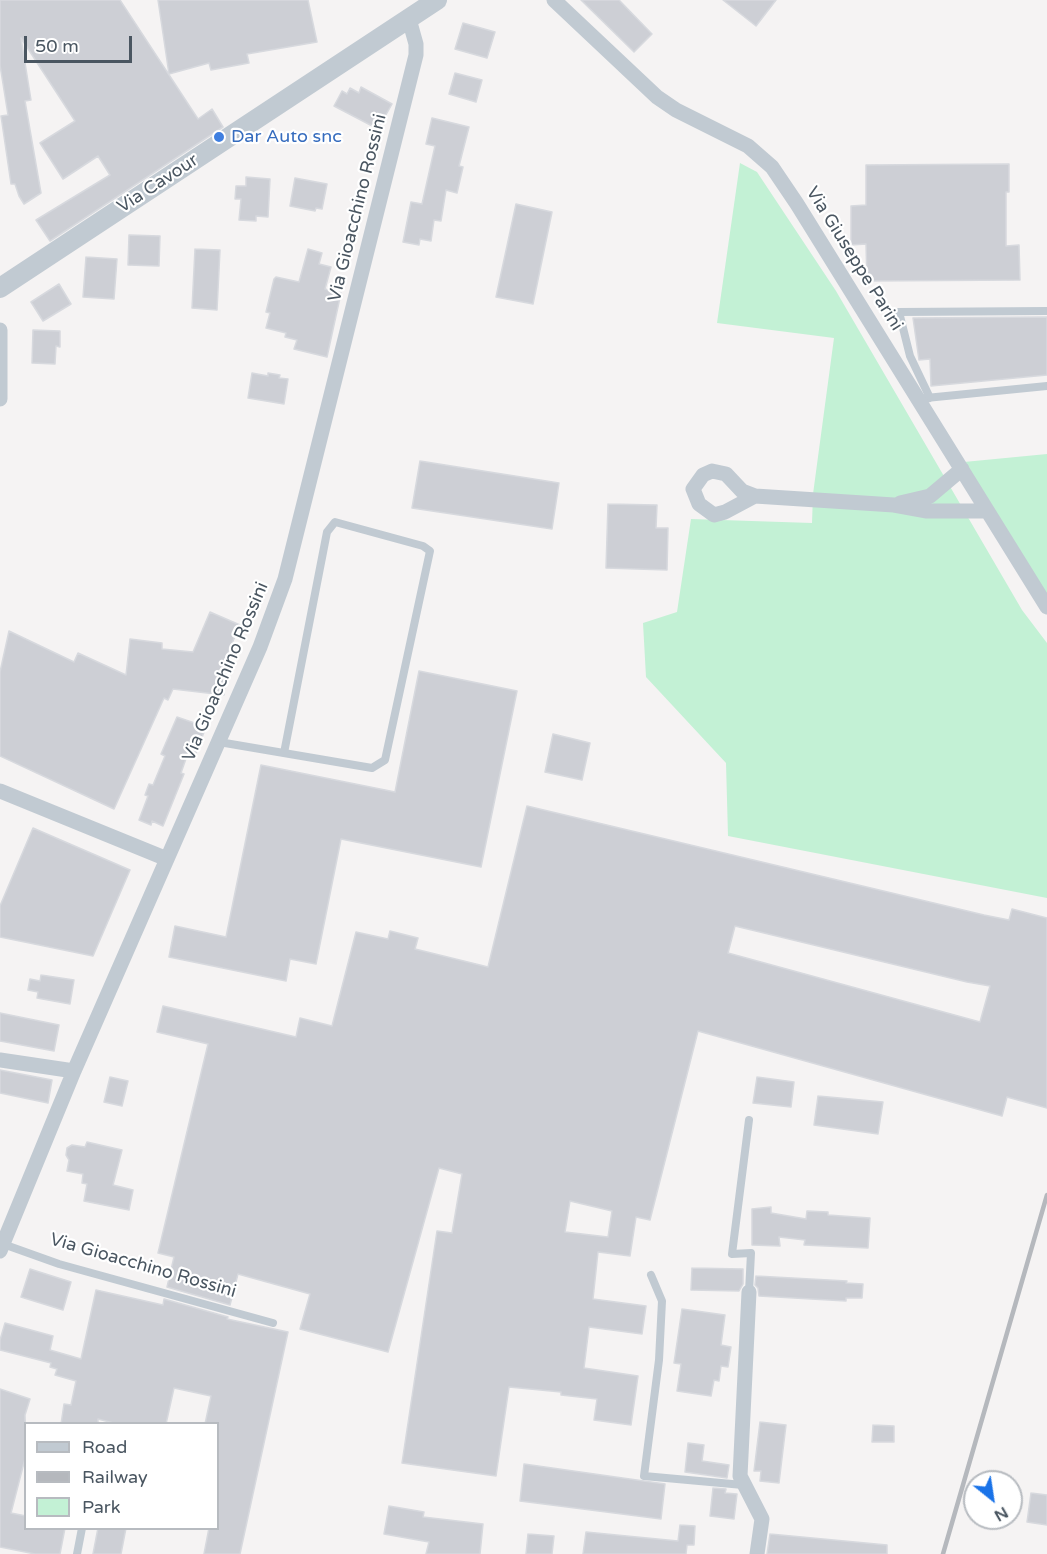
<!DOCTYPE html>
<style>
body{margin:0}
#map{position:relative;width:1047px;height:1554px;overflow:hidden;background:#f5f3f3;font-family:"Varela Round",sans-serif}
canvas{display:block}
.legend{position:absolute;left:24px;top:1422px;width:195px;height:108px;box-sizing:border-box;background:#fff;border:2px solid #b7bbc0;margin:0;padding:8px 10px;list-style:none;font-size:18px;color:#4a5661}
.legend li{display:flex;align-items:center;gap:12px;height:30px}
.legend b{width:30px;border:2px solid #b7bbc0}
.north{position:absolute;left:963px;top:1470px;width:60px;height:60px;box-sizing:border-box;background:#fff;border:2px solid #b7bbc0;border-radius:50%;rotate:150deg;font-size:16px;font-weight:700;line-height:24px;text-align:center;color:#4a5661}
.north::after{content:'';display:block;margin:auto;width:21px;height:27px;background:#1a73e8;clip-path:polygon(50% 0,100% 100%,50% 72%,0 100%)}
.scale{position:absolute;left:24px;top:36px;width:108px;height:27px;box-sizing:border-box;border:3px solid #4a5661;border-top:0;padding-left:8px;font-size:18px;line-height:21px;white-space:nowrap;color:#4a5661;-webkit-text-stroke:4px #fff;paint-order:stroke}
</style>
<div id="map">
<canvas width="1047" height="1554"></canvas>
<ul class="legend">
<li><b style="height:8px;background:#c1cad2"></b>Road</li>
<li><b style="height:8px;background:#b5b8bd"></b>Railway</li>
<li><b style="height:16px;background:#c3f1d5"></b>Park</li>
</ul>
<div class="north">N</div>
<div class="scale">50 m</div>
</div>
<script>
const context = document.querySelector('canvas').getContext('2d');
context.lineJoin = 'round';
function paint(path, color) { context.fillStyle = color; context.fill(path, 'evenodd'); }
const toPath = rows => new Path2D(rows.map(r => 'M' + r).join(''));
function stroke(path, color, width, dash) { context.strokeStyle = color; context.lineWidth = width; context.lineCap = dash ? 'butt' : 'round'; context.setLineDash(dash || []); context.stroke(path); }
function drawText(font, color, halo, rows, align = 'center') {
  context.font = font + ' "Varela Round",sans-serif'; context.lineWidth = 4.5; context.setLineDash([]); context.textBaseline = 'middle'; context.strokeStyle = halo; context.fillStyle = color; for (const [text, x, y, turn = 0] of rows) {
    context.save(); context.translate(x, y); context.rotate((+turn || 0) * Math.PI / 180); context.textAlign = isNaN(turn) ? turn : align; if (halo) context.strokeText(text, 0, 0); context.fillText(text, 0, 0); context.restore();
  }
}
const green = toPath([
 [740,163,757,172,836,291,1022,610,1047,643,1047,898,728,836,726,763,646,677,643,623,677,612,691,519,812,523,813,494,834,338,717,323],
 [1047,454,1047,596,964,462]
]);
const building = toPath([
 [0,0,120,0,198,119,212,109,223,127,50,241,36,220,110,175,98,156,63,179,40,143,75,121,21,38,31,100,25,101,41,193,24,204,19,196,15,184,11,184,1,116,8,115,0,65,0,0],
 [158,0,308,0,317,42,247,54,249,63,211,70,209,63,169,74,158,0],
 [581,0,619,0,652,34,634,52,581,0],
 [723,0,776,0,756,26,723,0],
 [463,23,495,32,487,58,455,49,463,23],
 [455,73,482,80,476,102,449,94,455,73],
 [361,87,392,104,378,129,334,106,342,91,347,94,350,88,359,93,361,87],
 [432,118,469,127,459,166,463,167,457,193,446,190,441,221,434,220,431,241,420,239,419,245,403,242,411,202,422,204,435,146,426,144,432,118],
 [1009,164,1009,192,1006,192,1006,246,1019,245,1020,280,867,281,866,244,851,245,851,206,866,205,866,165,1009,164],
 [246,177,270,179,268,217,256,216,256,221,239,220,241,199,235,199,236,186,246,186,246,177],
 [295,178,327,184,322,209,316,208,315,211,290,206,295,178],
 [516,204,552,212,533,304,496,297,516,204],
 [129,235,160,236,159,266,128,265,129,235],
 [195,249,220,250,217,310,192,308,195,249],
 [308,249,322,253,319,264,331,267,325,289,341,293,327,357,294,349,297,340,285,337,286,333,266,328,270,313,266,312,274,279,276,277,299,282,308,249],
 [86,257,117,259,114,299,83,297,86,257],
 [59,284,71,304,43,321,31,302,59,284],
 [1047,317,1047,375,931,386,930,359,919,360,913,318,1047,317],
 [33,330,60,331,60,347,56,346,55,364,32,363,33,330],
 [252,373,268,376,268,373,280,375,279,378,288,379,284,404,248,398,252,373],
 [420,461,559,483,552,529,412,508,420,461],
 [608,504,657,505,656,528,668,528,667,570,606,568,608,504],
 [210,612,240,625,219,673,226,674,224,695,173,689,168,700,164,698,114,809,0,756,0,672,9,631,74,662,78,653,126,675,130,639,162,643,162,649,193,652,210,612],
 [419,671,517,691,481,867,341,839,316,964,290,959,286,981,169,957,175,926,226,937,261,765,395,792,419,671],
 [177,717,206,727,196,753,189,750,181,773,184,774,163,826,152,821,151,825,139,820,148,796,145,795,149,784,153,785,165,756,161,754,177,717],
 [553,734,590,743,582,780,545,772,553,734],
 [527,806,984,915,1009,920,1012,909,1047,918,1047,1108,1007,1097,1002,1116,698,1031,650,1220,636,1217,630,1256,598,1252,593,1299,646,1306,642,1334,589,1327,584,1368,638,1376,631,1425,594,1420,597,1399,561,1395,561,1392,509,1387,496,1476,402,1463,437,1231,452,1233,462,1174,439,1168,388,1352,300,1329,310,1294,238,1274,230,1305,167,1287,174,1257,158,1253,208,1044,157,1032,163,1006,296,1037,300,1018,332,1026,356,932,388,939,390,931,418,938,415,949,488,967,527,806],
 [735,926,967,982,990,986,980,1022,728,953,735,926],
 [570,1201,612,1211,608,1237,565,1232,570,1201],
 [33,828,130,870,93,956,0,937,0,906,33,828],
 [41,975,74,980,70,1004,37,998,38,992,28,990,30,979,40,981,41,975],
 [0,1013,59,1025,54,1051,0,1041,0,1013],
 [0,1070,52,1080,48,1103,0,1093,0,1070],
 [110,1077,128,1081,122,1106,104,1102,110,1077],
 [757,1077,794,1082,791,1107,753,1103,757,1077],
 [818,1096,883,1102,878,1134,814,1125,818,1096],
 [87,1142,122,1150,113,1185,133,1190,129,1210,84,1201,87,1184,82,1183,83,1174,67,1171,69,1160,66,1155,67,1148,72,1145,85,1147,87,1142],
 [771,1207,771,1213,806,1219,807,1211,828,1212,828,1215,870,1218,868,1248,804,1245,805,1240,779,1237,780,1246,752,1245,752,1209,771,1207],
 [692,1268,743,1269,743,1284,739,1291,691,1290,692,1268],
 [30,1269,71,1282,63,1310,21,1297,30,1269],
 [756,1276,847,1281,846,1283,863,1284,862,1298,846,1298,846,1301,759,1296,758,1288,755,1285,756,1276],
 [96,1290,163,1305,164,1299,228,1317,227,1319,288,1332,240,1554,204,1554,209,1528,218,1528,218,1424,205,1424,211,1396,174,1388,166,1424,117,1424,98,1419,98,1424,61,1424,64,1404,71,1405,76,1381,55,1375,57,1369,50,1367,51,1363,0,1350,0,1340,5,1323,53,1336,50,1350,81,1359,96,1290],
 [682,1309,725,1315,721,1345,731,1347,728,1367,721,1366,719,1381,714,1380,711,1396,677,1391,681,1364,674,1363,682,1309],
 [0,1389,30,1399,25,1415,26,1455,11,1513,26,1516,26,1528,65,1528,60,1554,35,1554,0,1547,0,1389],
 [760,1422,786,1425,779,1483,760,1481,761,1471,754,1471,760,1422],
 [873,1425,894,1426,894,1442,872,1442,873,1425],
 [688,1443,704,1445,702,1461,729,1465,727,1478,685,1472,688,1443],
 [524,1464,665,1484,661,1519,520,1501,524,1464],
 [713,1488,726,1489,725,1493,737,1494,734,1519,710,1516,713,1488],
 [1031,1493,1047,1495,1047,1525,1027,1522,1031,1493],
 [389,1506,424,1512,423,1517,483,1524,480,1554,426,1554,429,1542,384,1534,389,1506],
 [680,1525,695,1526,694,1545,687,1545,686,1554,583,1554,586,1532,678,1541,680,1525],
 [98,1528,126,1528,121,1554,93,1554,98,1528],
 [528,1534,554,1536,552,1554,526,1554,528,1534],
 [770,1534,887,1545,887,1554,767,1554,770,1534]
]);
const service = toPath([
 [926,398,1047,386],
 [930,398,910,356,899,312,1047,311],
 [219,742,372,768,385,760,430,551,423,546,335,522,327,532,284,753],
 [749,1120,732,1254,751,1253,749,1292],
 [3,1244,59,1264,273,1323],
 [651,1275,662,1301,659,1360,644,1476,743,1485],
 [77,1554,82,1528]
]);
const minor = toPath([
 [554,0,657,97,676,110,748,146,772,167,797,204,1047,607],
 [0,330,0,399],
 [755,496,725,512,714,515,699,504,693,489,703,475,712,471,726,474,742,491,755,496,894,505,927,511,987,511],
 [900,503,930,496,962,469],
 [0,791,167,859],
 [0,1060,74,1071],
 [0,1251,74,1071,260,647,285,579,416,55,416,44,409,19],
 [749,1292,740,1476,762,1519,757,1554]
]);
const tertiary = toPath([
 [0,288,437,0]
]);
const rail = toPath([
 [943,1554,1047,1195]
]);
const markers = [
 [219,137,6,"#3f7fe0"]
];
const shopNames = [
 ["Dar Auto snc",231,137]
];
const streetNames = [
 ["Via Cavour",158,184,-33],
 ["Via Gioacchino Rossini",358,208,-76],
 ["Via Giuseppe Parini",854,259,58],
 ["Via Gioacchino Rossini",226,672,-67],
 ["Via Gioacchino Rossini",143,1266,16]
];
paint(green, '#c3f1d5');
paint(building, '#cdcfd5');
stroke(building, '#d7d9de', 1.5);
stroke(service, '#c1cad2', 8);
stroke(minor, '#c1cad2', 15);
stroke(tertiary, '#c1cad2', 20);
stroke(rail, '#b5b8bd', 4.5);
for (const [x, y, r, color] of markers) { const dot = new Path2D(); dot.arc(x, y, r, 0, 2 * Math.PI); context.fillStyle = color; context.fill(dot); stroke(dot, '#fff', 2); }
drawText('18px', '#366cbe', '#fff', shopNames, 'left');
drawText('18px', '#4a5661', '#fff', streetNames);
</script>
